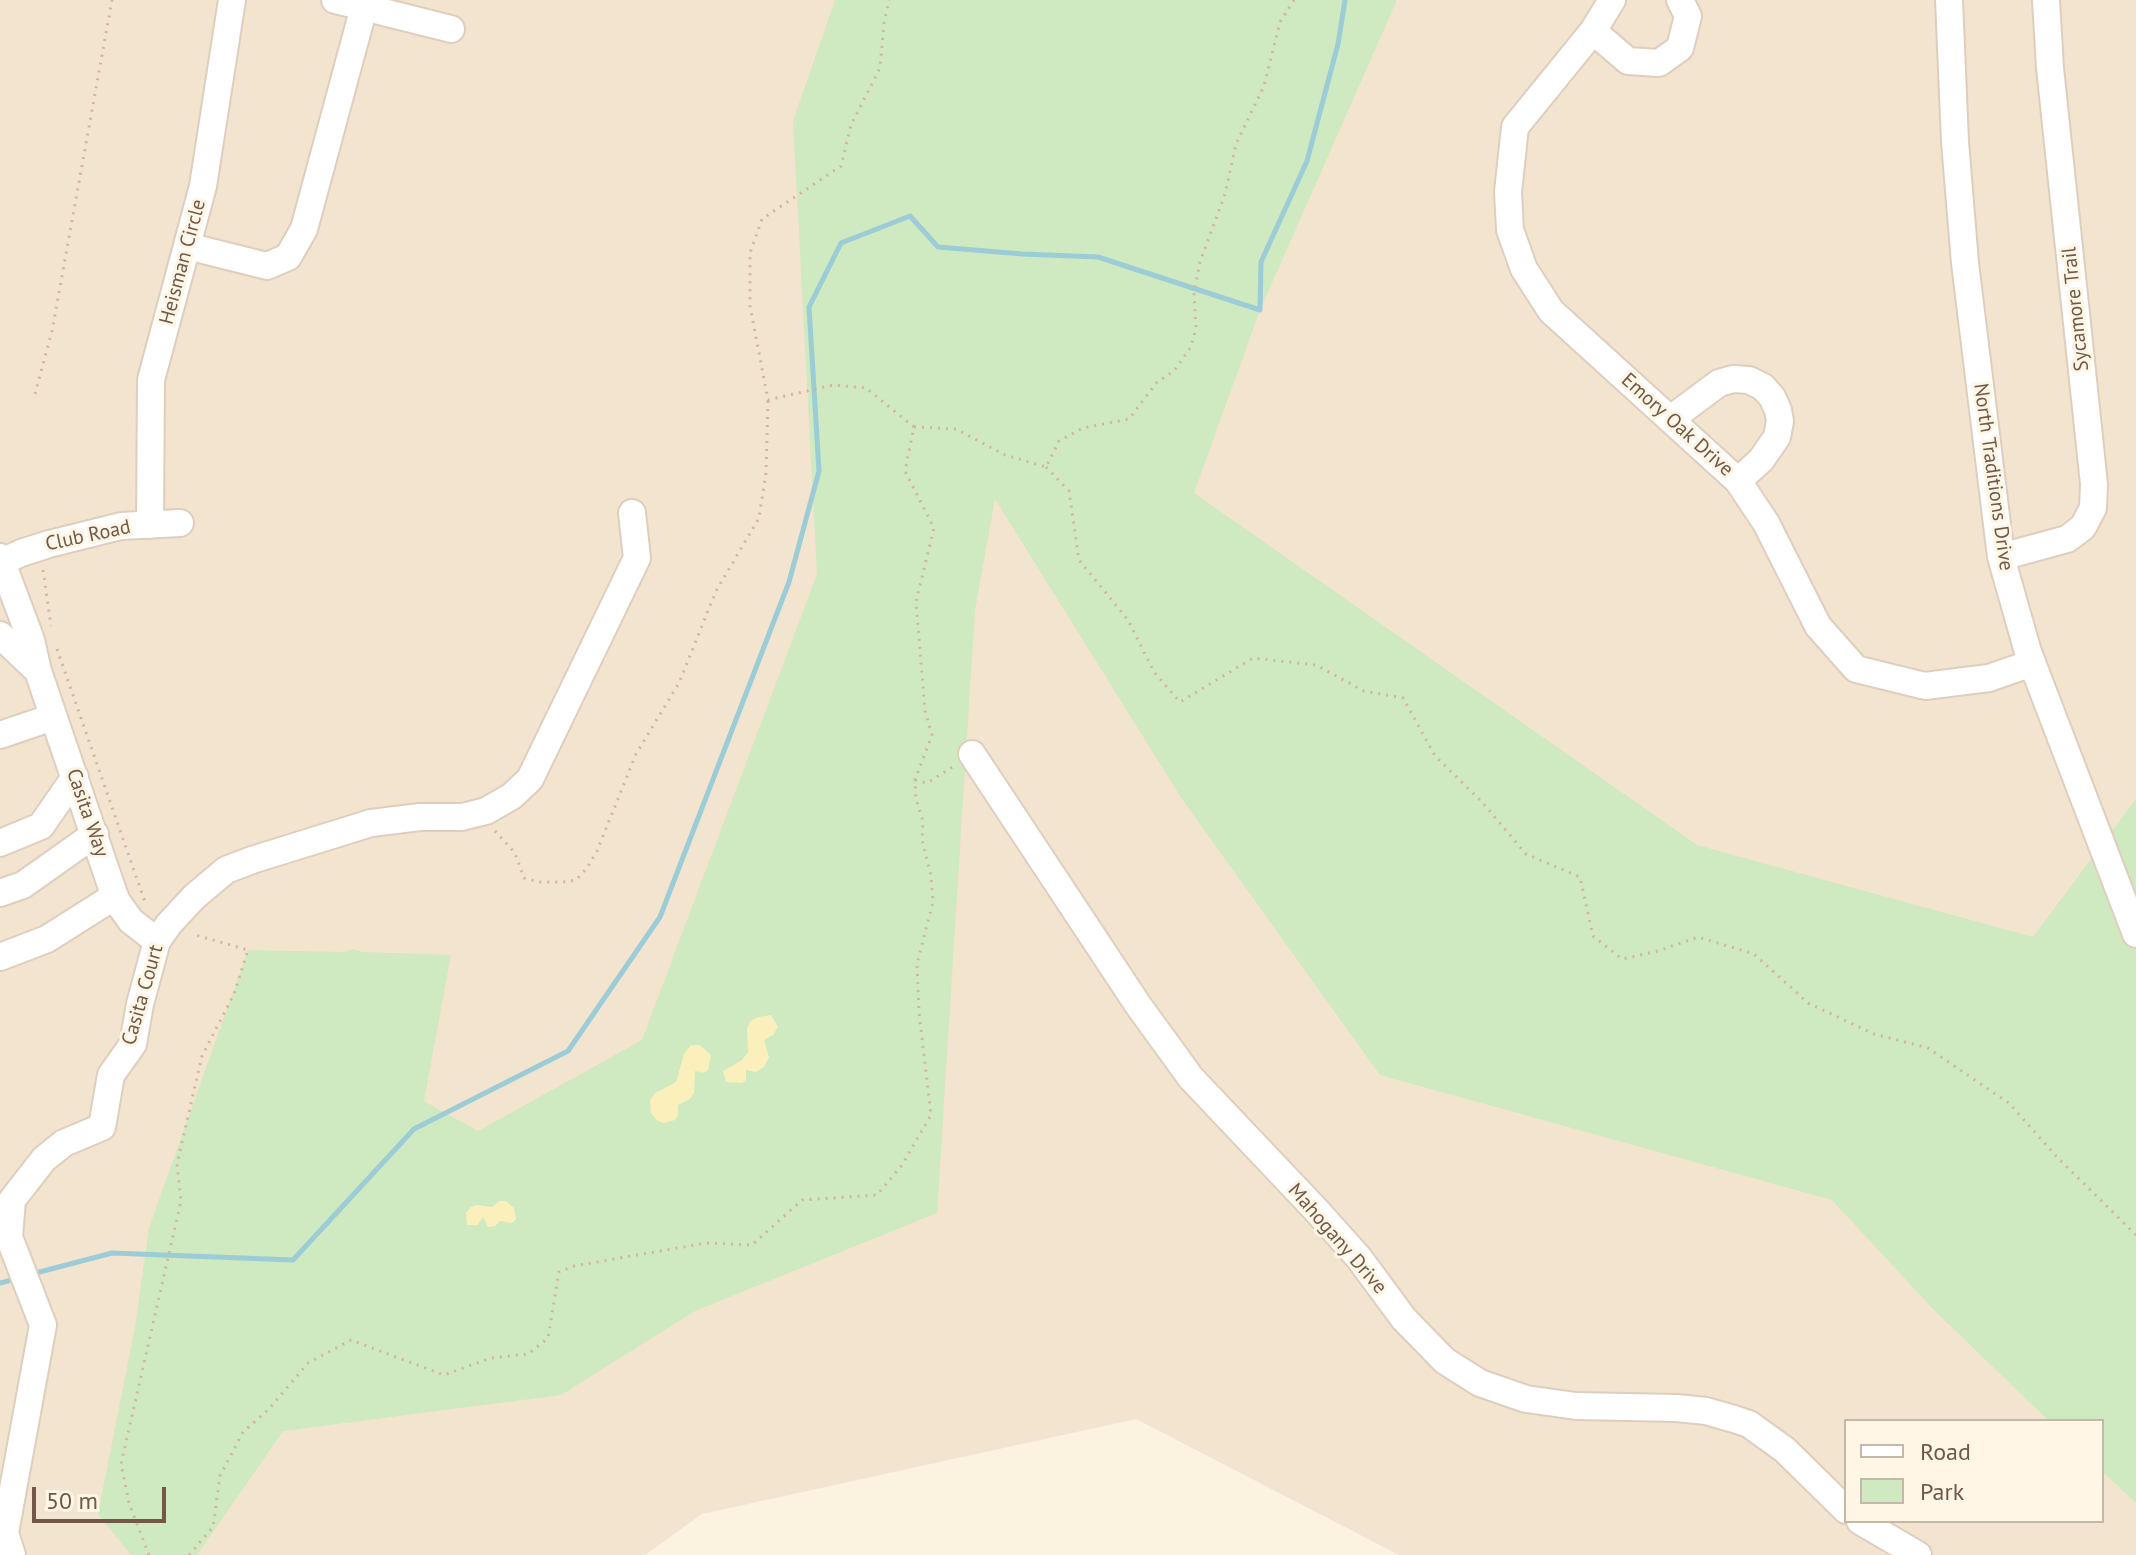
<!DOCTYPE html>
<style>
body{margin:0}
#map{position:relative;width:2136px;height:1555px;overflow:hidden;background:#fcf2e0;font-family:"PT Sans",sans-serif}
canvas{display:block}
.legend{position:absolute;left:1844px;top:1419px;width:260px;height:104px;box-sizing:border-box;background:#fff6e6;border:2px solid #c7b7a7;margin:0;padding:10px 14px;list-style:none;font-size:24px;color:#725848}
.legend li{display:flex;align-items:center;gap:16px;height:40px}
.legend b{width:40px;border:2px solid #c7b7a7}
.scale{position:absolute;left:32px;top:1487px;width:134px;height:36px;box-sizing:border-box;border:4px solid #725848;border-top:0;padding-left:10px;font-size:24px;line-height:28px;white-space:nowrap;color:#725848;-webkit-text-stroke:6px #fff6e6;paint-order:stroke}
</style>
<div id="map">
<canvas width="2136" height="1555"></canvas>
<ul class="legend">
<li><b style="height:10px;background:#fff"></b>Road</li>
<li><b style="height:22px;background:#cfe9c0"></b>Park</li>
</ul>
<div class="scale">50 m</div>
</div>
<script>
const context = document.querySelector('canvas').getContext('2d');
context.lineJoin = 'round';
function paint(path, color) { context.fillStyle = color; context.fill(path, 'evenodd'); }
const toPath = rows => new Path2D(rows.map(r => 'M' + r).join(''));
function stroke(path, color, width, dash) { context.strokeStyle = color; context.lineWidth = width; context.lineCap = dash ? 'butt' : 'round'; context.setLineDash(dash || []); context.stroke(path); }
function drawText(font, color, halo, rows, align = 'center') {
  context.font = font + ' "PT Sans",sans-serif'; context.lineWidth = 6; context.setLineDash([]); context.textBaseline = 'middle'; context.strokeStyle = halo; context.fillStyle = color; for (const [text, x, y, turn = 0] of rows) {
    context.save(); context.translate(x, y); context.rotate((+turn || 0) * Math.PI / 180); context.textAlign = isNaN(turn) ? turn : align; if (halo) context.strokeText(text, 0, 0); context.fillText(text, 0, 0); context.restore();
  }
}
const residential = toPath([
 [0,0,2136,0,2136,1555,1399,1555,1136,1419,702,1514,645,1555,0,1555],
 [1846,1421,2102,1421,2102,1521,1846,1521]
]);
const green = toPath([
 [835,0,1397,0,1260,310,1194,493,1697,845,2033,937,2136,799,2136,1503,2102,1471,2102,1421,2049,1421,1934,1310,1832,1200,1380,1075,1182,799,995,499,975,610,937,1213,695,1311,561,1395,283,1431,197,1555,131,1555,98,1514,135,1327,149,1228,248,950,343,952,354,949,363,952,451,955,424,1101,478,1131,642,1040,817,574,793,121]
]);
const sand = toPath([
 [771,1015,778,1027,773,1035,764,1040,769,1057,764,1067,756,1072,746,1070,746,1080,742,1083,726,1082,723,1071,742,1060,748,1052,747,1029,750,1021,758,1017],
 [691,1045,700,1045,711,1055,708,1070,704,1073,695,1071,694,1093,690,1099,678,1105,678,1115,675,1120,663,1123,657,1120,651,1113,650,1100,655,1093,676,1082,684,1054],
 [499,1201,506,1201,514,1208,516,1219,512,1223,500,1221,495,1226,488,1227,483,1217,478,1225,467,1225,466,1213,471,1207,477,1205,492,1207]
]);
const stream = toPath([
 [32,1274,112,1253,293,1260,414,1129,568,1051,660,917,789,582,819,471,809,307,841,243,910,216,938,247,1022,254,1098,257,1260,310,1261,262,1307,161,1338,44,1345,0],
 [0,1283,15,1279]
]);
const path = toPath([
 [35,394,52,331,112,0],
 [914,427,956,429,1005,455,1046,467,1059,441,1083,428,1129,419,1157,382,1174,371,1191,347,1196,328,1194,293,1200,262,1225,194,1236,144,1264,86,1280,22,1294,0],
 [1046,467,1069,491,1079,560,1128,620,1154,672,1180,702,1253,658,1316,665,1364,691,1403,698,1435,756,1482,802,1526,854,1580,877,1593,936,1622,959,1658,951,1698,937,1754,954,1808,1003,1874,1034,1928,1048,2010,1104,2056,1156,2136,1235],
 [43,570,51,626],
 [57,649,145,902],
 [915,780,927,783,954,766],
 [495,831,515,853,524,878,540,882,563,882,576,880,587,868,597,851,636,754,679,683,716,591,759,518,766,473,768,400],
 [149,1555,129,1503,121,1464,181,1201,177,1164,202,1056,234,994,248,950,192,934],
 [189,1555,213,1527,220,1476,243,1432,268,1410,308,1363,351,1340,444,1375,491,1358,528,1354,548,1338,559,1272,574,1266,706,1243,752,1245,802,1200,877,1195,902,1165,931,1115,919,1012,917,964,933,902,931,876,922,840,923,821,916,799,915,780,932,735,925,711,916,602,934,528,905,471,914,427,866,388,833,385,768,400,750,306,750,253,762,219,841,166,851,125,880,68,884,23,889,0]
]);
const minor = toPath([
 [335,0,451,29],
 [1612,0,1593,31,1515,127,1508,192,1510,230,1524,269,1551,311,1738,481,1766,523,1818,626,1856,669,1925,686,1989,678,2032,663],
 [1949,0,1955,142,1965,263,2001,557,2028,652,2136,934],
 [1593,31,1628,61,1659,63,1680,48,1688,16,1680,0],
 [187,246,267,266,288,257,304,229,364,7],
 [1672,418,1719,383,1733,379,1749,380,1763,387,1772,397,1778,410,1780,421,1777,437,1761,460,1738,481],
 [150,525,151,380,203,186,232,0],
 [0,557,31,640,38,671,116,900,131,921,157,941],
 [2001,557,2067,539,2083,527,2093,508,2094,484,2050,68,2046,0],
 [0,563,21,553,49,544,121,526,180,523],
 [0,635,38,671],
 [0,735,53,717],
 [972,754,1138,1005,1191,1078,1317,1211,1359,1258,1404,1319,1445,1361,1480,1383,1526,1399,1576,1406,1677,1408,1706,1411,1734,1419,1749,1424,1785,1450,1846,1510],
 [0,843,41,826,75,777],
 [0,893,23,885,95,834],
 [0,957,47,939,115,896],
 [1860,1521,1918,1555],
 [12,1555,5,1533,43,1325,9,1237,12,1200,44,1159,64,1143,102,1127,111,1075,133,1044,140,1004,157,941,169,924,194,897,226,870,252,860,371,823,420,817,462,817,486,811,512,796,530,779,637,558,632,513]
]);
const streetNames = [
 ["Heisman Circle",183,262,-75],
 ["Sycamore Trail",2076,309,-96],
 ["Emory Oak Drive",1677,425,42],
 ["North Traditions Drive",1993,477,82],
 ["Club Road",88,536,-12],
 ["Casita Way",87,813,71],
 ["Casita Court",143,995,-74],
 ["Mahogany Drive",1337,1239,49]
];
paint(residential, '#f3e4cf');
paint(green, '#cfe9c0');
paint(sand, '#fbefbb');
stroke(stream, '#9cccd6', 5);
stroke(minor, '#dfcebd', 30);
stroke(path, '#d5b49c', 3, [2, 6]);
stroke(minor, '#fff', 26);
drawText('20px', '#725848', '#fff6e6', streetNames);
</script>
